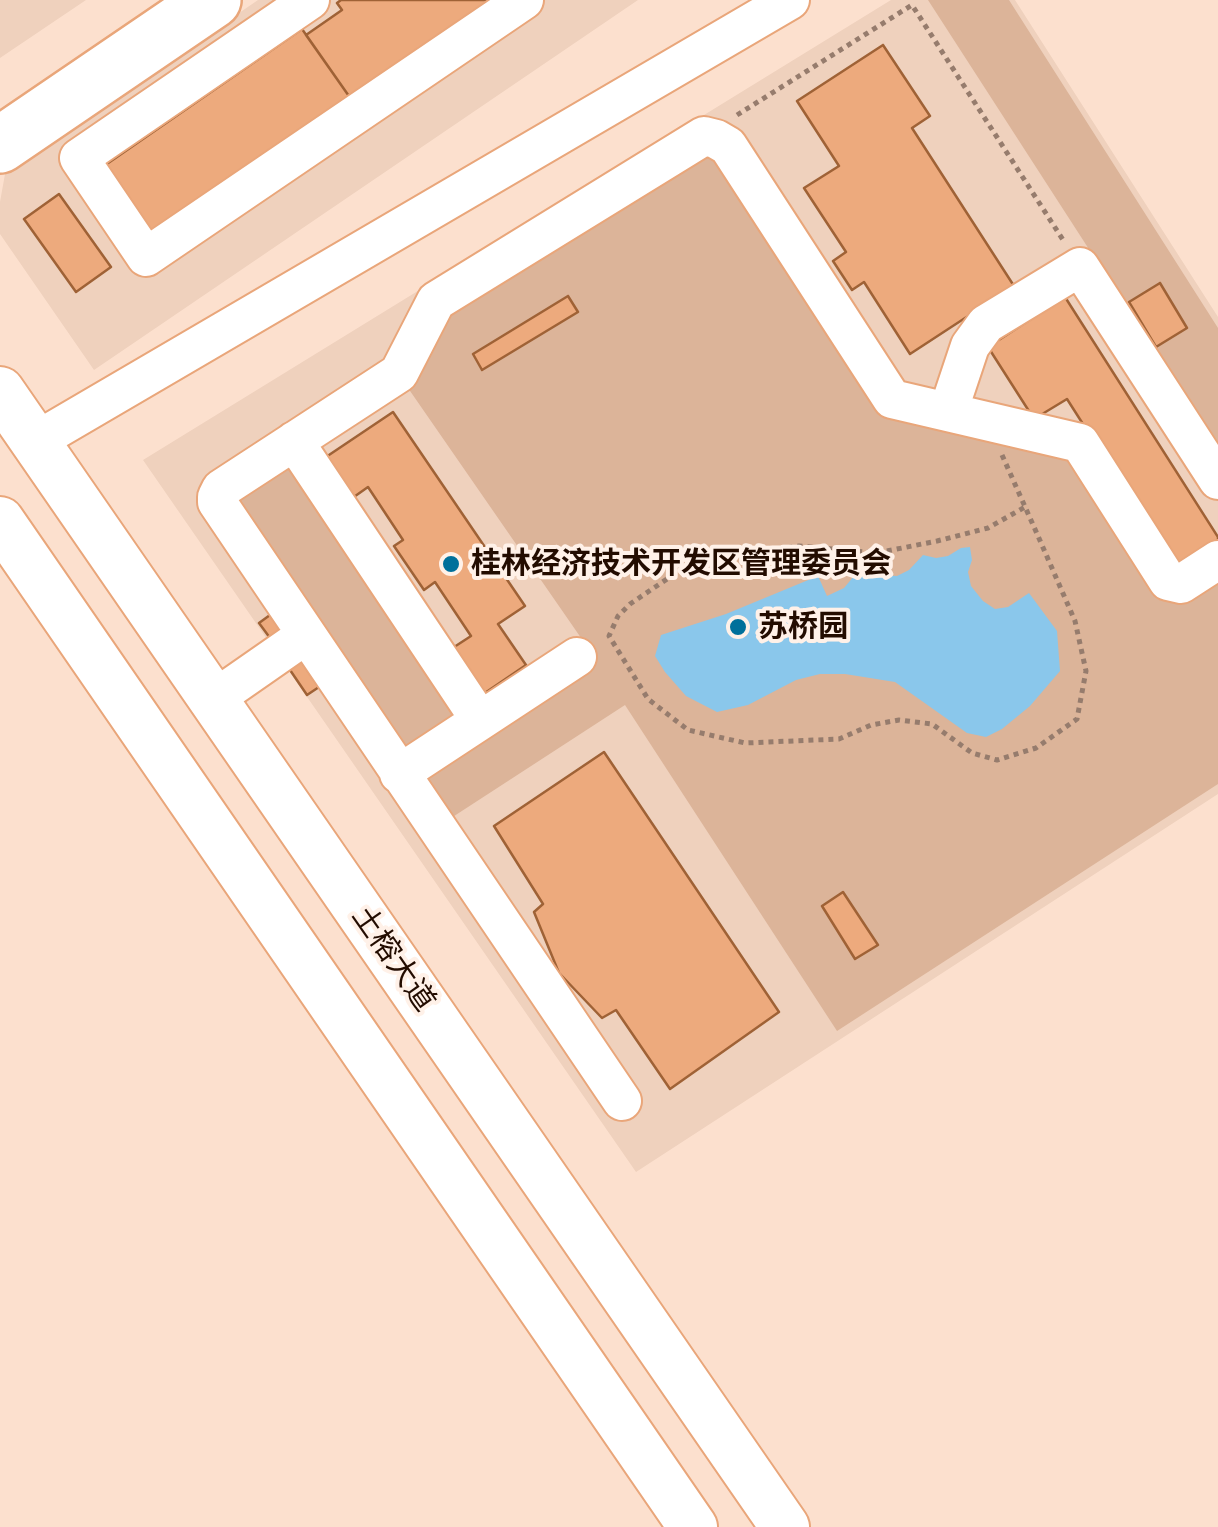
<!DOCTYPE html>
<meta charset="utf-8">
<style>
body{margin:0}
canvas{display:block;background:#fce0ce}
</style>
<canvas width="1218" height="1527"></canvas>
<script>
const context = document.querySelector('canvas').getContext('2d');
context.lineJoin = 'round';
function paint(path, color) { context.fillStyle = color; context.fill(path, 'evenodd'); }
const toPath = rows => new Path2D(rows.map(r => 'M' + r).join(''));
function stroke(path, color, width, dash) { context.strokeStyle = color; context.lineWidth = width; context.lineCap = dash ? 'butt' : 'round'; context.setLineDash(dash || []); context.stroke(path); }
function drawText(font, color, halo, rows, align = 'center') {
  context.font = font + ' "Noto Sans","Noto Sans SC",sans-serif'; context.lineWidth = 8; context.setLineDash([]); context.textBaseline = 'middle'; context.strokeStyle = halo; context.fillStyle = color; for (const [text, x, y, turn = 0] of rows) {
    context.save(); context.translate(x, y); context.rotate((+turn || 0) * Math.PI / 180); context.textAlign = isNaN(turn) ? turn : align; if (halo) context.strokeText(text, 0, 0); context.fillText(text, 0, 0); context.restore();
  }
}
const built = toPath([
 [0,0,86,0,0,58],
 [258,0,638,0,94,370,0,234,0,202,5,174],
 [891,0,1015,0,1218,317,1218,794,636,1172,143,460]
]);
const green = toPath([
 [928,0,1009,0,1218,328,1218,449],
 [717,155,881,406,1074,454,1218,572,1218,784,837,1031,625,705,448,820,420,778,597,661,408,388,443,314,692,156],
 [289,461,460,719,398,752,235,500]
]);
const water = toPath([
 [970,547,972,560,968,572,971,586,983,601,995,609,1008,607,1029,593,1057,631,1060,671,1030,706,1002,729,986,737,967,733,895,682,845,674,820,674,796,680,748,705,717,712,686,696,665,672,655,656,661,635,726,614,818,576,827,596,844,588,854,576,864,574,897,576,909,570,923,555,936,558,948,556,961,548]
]);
const building = toPath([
 [341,0,508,0,351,99,306,35,342,10,337,3,341,0],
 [302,29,351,99,149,238,101,168,302,29],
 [883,45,930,116,912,128,1014,286,910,354,864,282,852,290,833,261,846,252,804,188,839,166,797,101,883,45],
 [59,194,111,267,76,292,24,219,59,194],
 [1160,283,1187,328,1156,347,1129,302,1160,283],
 [568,296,578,312,482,370,473,354,568,296],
 [1065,297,1218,537,1218,547,1178,573,1067,399,1034,419,988,347,1065,297],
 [393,412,525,606,498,624,526,665,479,697,448,651,471,636,435,582,424,590,394,546,403,540,368,487,351,499,323,459,393,412],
 [270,615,281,630,270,638,259,623,270,615],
 [300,659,319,687,307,695,288,667,300,659],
 [604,752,779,1012,670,1089,616,1010,602,1018,559,973,534,912,543,904,494,826,604,752],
 [843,892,878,945,855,959,822,906,843,892]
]);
const path = toPath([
 [737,115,912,5,1065,243],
 [1002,455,1038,536,1075,621,1086,671,1077,719,1036,748,997,760,972,753,932,724,899,720,871,725,839,739,745,743,688,730,648,699,609,636,618,616,630,604,667,579,756,552,799,546,877,553,937,541,988,528,1025,507]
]);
const minor = toPath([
 [310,0,79,158,146,257,524,0],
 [948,412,970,346,986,324,1080,267,1218,480],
 [36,441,790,0],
 [294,441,480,720],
 [214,699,306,635],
 [399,774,577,657],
 [622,1101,217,502,217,497,221,489,399,373,436,301,704,136,716,139,728,146,892,399,1080,443,1168,581,1181,584,1218,560]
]);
const major = toPath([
 [0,391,785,1527],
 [0,521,693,1527]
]);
const highway = toPath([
 [0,145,213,0]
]);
const markers = [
 [451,564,10,"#00709b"],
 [738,627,10,"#00709b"]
];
const poiNames = [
 ["桂林经济技术开发区管理委员会",471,564],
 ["苏桥园",758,627]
];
const streetNames = [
 ["土榕大道",393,959,55]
];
paint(built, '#efd1bd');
paint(green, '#dcb499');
paint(water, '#8ac7eb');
paint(building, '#edaa7d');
stroke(building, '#9f6236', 2.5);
stroke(minor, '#e9a67a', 42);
stroke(major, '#e9a67a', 52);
stroke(highway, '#e9a67a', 60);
stroke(path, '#967c6d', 5, [5, 5]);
stroke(minor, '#fff', 38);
stroke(major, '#fff', 48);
stroke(highway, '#fff', 55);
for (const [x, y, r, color] of markers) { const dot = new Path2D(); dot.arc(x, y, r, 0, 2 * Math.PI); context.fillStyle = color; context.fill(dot); stroke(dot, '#fff1e8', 4); }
drawText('bold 30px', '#230c00', '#fff1e8', poiNames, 'left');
drawText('30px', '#230c00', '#fff1e8', streetNames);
</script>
